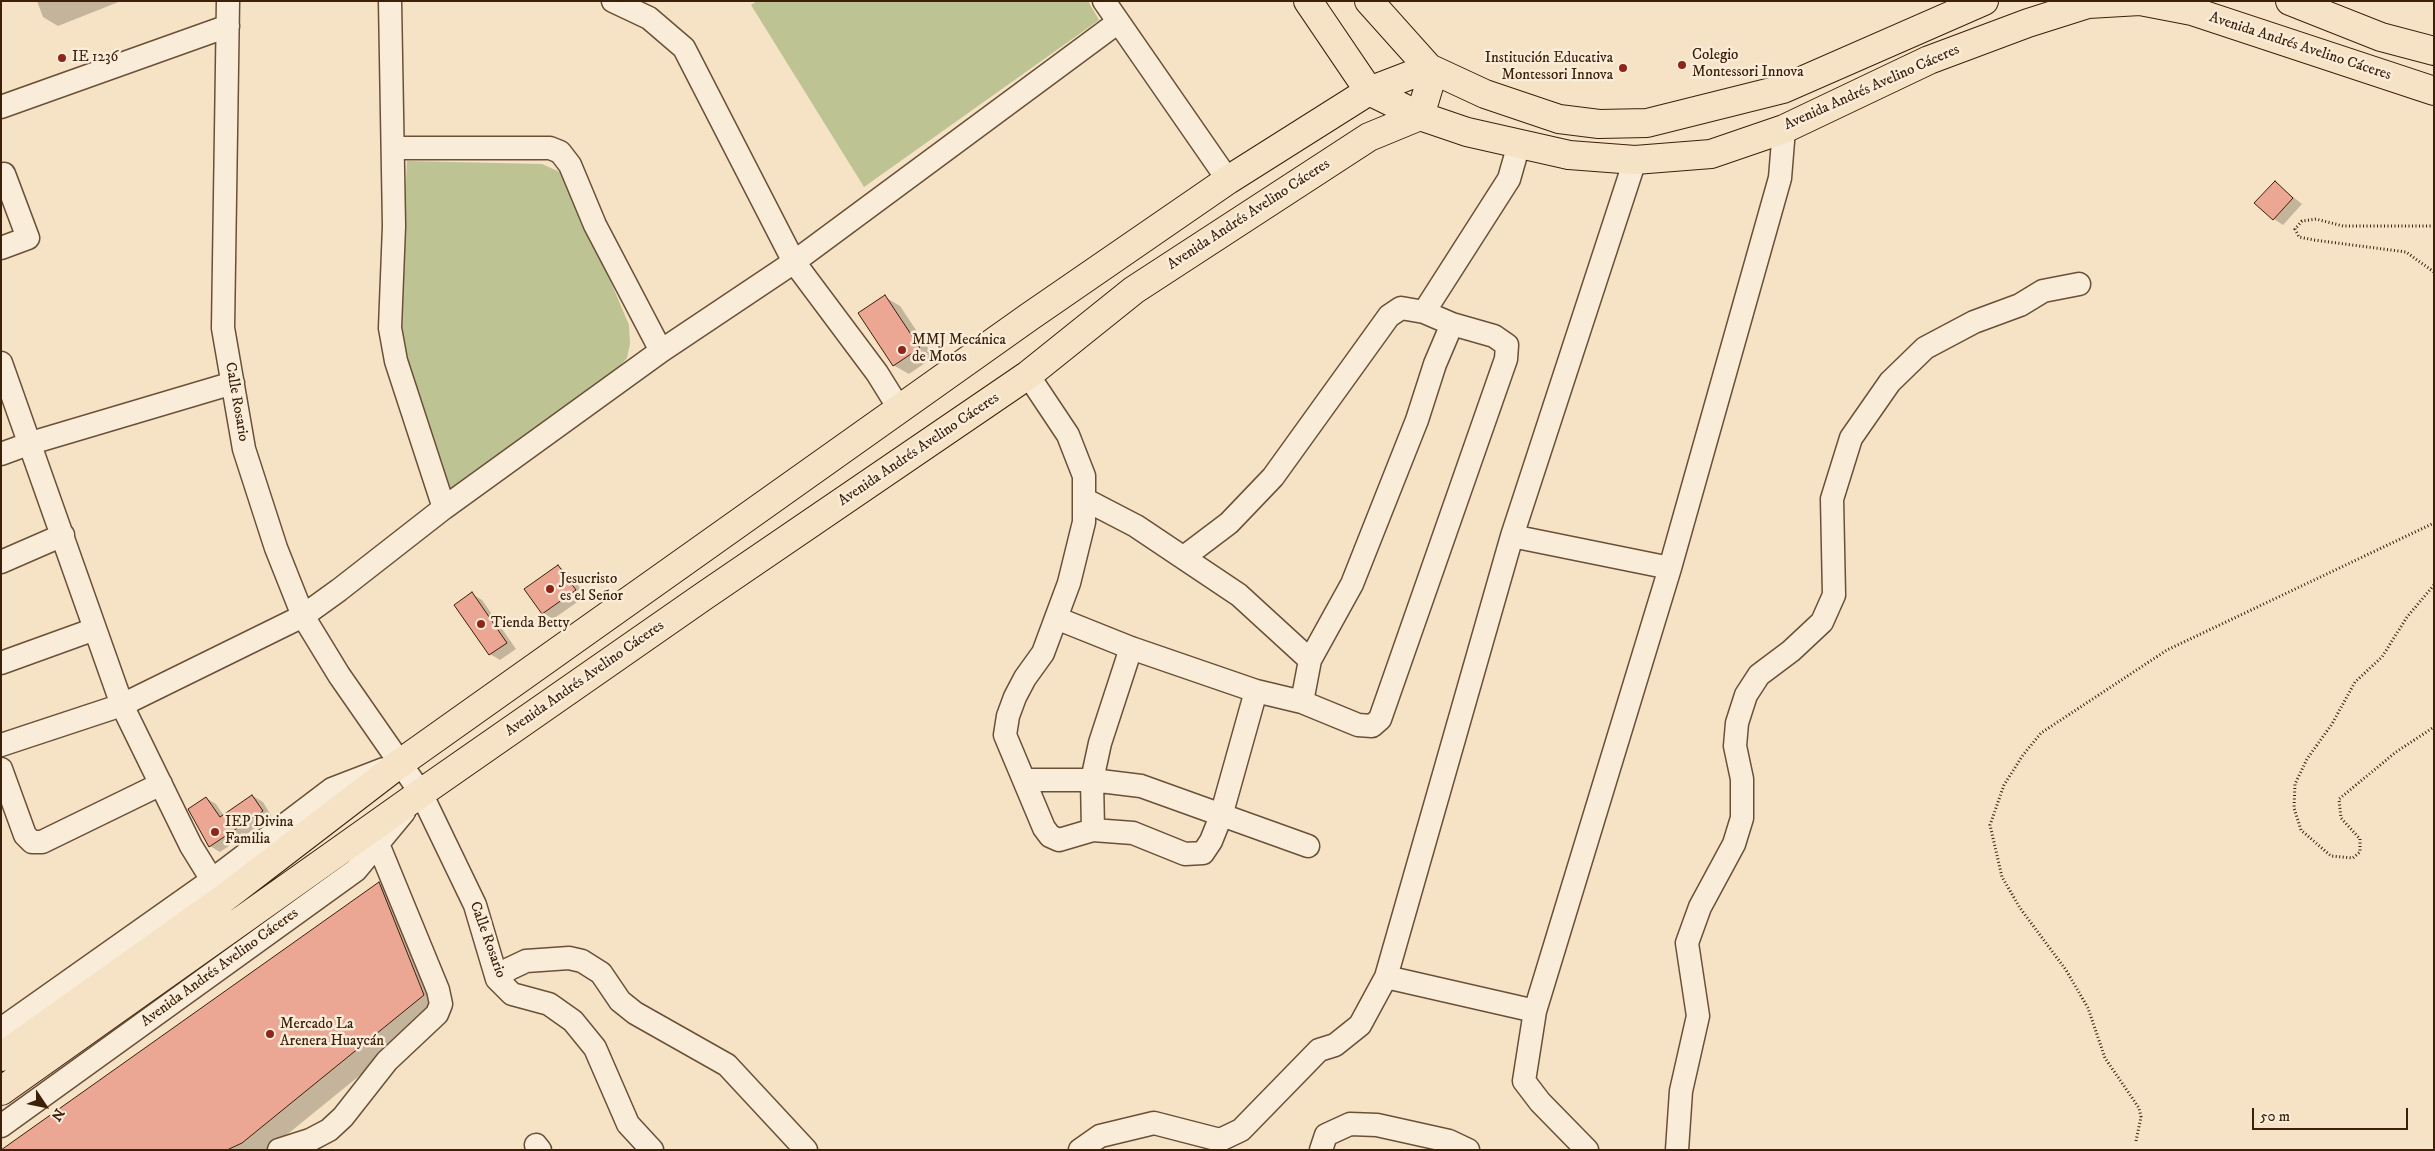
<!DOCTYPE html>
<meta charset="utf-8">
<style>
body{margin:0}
#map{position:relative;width:2435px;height:1151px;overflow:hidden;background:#f6e2c4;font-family:"IM FELL DW Pica",serif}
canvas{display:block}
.frame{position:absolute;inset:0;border:2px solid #3c200a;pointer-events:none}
.north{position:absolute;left:20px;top:1081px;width:50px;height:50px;-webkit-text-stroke:4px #f9ecd9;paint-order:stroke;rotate:124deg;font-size:14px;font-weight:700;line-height:20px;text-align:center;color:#3c200a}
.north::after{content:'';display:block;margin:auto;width:18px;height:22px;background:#3c200a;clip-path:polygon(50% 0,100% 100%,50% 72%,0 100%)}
.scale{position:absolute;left:2252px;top:1108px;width:156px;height:22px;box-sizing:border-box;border:2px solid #3c200a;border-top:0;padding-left:6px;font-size:15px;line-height:18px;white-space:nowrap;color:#3c200a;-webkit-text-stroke:4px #f9ecd9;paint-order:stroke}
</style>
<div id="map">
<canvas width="2435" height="1151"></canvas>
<div class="frame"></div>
<div class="north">N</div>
<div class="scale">50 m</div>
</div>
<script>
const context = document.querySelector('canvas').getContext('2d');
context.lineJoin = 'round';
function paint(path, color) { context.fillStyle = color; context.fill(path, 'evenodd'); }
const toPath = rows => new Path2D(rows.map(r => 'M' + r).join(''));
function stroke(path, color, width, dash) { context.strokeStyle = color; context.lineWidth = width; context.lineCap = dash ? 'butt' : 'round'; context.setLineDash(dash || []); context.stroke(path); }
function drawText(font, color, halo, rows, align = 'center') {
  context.font = font + ' "IM FELL DW Pica",serif'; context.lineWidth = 5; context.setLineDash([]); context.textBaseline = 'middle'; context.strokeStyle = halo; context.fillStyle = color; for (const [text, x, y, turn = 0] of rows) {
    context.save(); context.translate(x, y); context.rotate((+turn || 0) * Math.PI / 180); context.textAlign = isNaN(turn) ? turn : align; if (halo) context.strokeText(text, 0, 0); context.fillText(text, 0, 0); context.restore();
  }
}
const green = toPath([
 [757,1,1088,1,1099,20,864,187,751,5],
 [407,161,542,164,562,173,569,183,629,325,630,344,627,358,617,369,446,496,399,327]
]);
const shadow = toPath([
 [37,1,121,1,58,26,43,17],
 [2275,183,2302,204,2283,225,2274,219],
 [885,297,900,306,934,357,909,374,893,365],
 [558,566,568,572,586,596,553,619,543,613],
 [472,594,482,600,516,649,500,660,490,654],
 [253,796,263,802,272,817,220,852,210,846,189,810,206,798,216,804,224,816],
 [379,883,400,895,444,1007,268,1150,1,1150]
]);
const building = toPath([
 [2275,181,2293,198,2273,220,2254,203,2275,181],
 [885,295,920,348,893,366,858,313,885,295],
 [558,565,576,590,542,614,524,589,558,565],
 [472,592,507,643,489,655,454,605,472,592],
 [252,795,263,811,209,847,188,809,206,797,220,817,252,795],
 [379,882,424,995,242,1143,227,1150,1,1150,379,882]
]);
const path = toPath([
 [2434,226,2343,226,2316,219,2302,221,2295,229,2299,237,2314,240,2406,252,2434,272],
 [2434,585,2407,617,2382,657,2355,682,2332,724,2307,759,2295,784,2294,808,2301,830,2331,856,2353,858,2360,852,2360,839,2341,818,2339,799,2396,752,2434,727],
 [2136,1141,2141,1117,2139,1108,2105,1058,2088,1008,2066,970,2020,908,2002,877,1990,825,2004,785,2023,755,2041,733,2167,650,2434,523]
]);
const minor = toPath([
 [228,1,223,328,244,449,276,548,303,616,339,675,421,793,475,905,497,979,512,994,549,1004,573,1021,595,1048,628,1124,652,1150],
 [390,1,394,226,390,328,396,361,444,508],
 [613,1,649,18,684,48,794,262,877,373,900,410],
 [1104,1,1228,180],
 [1,107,228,26],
 [393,148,550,148,560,152,570,165,595,225,661,351],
 [1,248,28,238,4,174],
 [1424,312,1509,179,1519,144],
 [1,363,122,705,191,846,212,880],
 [1028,375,1068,435,1084,476,1084,522,1069,583,1043,653,1025,678,1015,697,1008,716,1005,735,1044,828,1050,836,1059,840,1093,830,1133,833,1185,854,1203,853,1211,841,1221,816,1256,691],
 [1,454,31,443,233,383],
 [1084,499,1136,526,1239,595,1310,660],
 [1512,536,1670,568],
 [1,562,63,535],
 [1056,618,1131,648,1256,691,1302,702,1358,725,1372,726,1380,719,1506,359,1507,345,1494,336,1452,324,1424,312,1401,308,1389,316,1273,477,1229,523,1184,557],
 [1,663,95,629],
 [1302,702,1310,660,1352,584,1417,420,1435,364,1452,324],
 [1,745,122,705,303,616,339,590,444,508,661,351,794,262,1117,23],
 [1,769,25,835,32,842,42,842,161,784],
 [1025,780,1092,780,1141,786,1308,846],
 [1093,830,1092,780,1100,743,1131,648],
 [1386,977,1535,1011],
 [497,979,509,969,526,961,569,958,582,961,601,973,620,1001,635,1013,727,1065,806,1150],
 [1,1029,212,880,332,789,384,769],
 [1,1126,356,870,404,812],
 [536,1145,540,1150],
 [279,1150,310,1140,329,1130,343,1117,387,1061,437,1014,441,1004,438,990,378,844],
 [1080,1150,1100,1136,1154,1123,1220,1140,1241,1130,1319,1050,1335,1045,1360,1025,1386,977,1512,536,1635,160],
 [1321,1150,1326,1135,1350,1124,1377,1125,1449,1141,1468,1150],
 [1587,1150,1540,1102,1524,1081,1535,1011,1670,568,1780,178,1784,129],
 [1677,1150,1681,1091,1698,1016,1687,943,1700,907,1734,844,1742,818,1742,779,1735,746,1737,723,1746,695,1759,675,1791,651,1822,622,1834,595,1832,499,1851,438,1890,382,1925,348,1974,322,2020,305,2043,291,2079,284]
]);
const major = toPath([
 [1308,1,1369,91],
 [1369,1,1429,68],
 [2290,1,2381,37,2434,51],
 [1369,91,1420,116,1467,132,1569,155,1635,160,1711,154,1784,129,1929,60,2028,23,2088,4,2140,1,2192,11,2434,91],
 [1,1057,223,899,399,764,1029,317,1228,180,1369,91,1429,68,1485,94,1559,119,1599,124,1647,123,1783,89,1984,1],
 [1,1091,421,793,704,596,1028,375,1134,290,1369,137,1420,116,1429,86,1429,68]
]);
const markers = [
 [62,58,5,"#8f2418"],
 [1682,65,5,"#8f2418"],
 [1623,68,5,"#8f2418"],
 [902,350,5,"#8f2418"],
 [550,589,5,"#8f2418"],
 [481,624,5,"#8f2418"],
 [215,832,5,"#8f2418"],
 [270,1034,5,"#8f2418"]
];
const streetNames = [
 ["Avenida Andrés Avelino Cáceres",2300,47,18],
 ["Avenida Andrés Avelino Cáceres",1872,88,-24],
 ["Avenida Andrés Avelino Cáceres",1249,215,-33],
 ["Calle Rosario",236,402,80],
 ["Avenida Andrés Avelino Cáceres",919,450,-34],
 ["Avenida Andrés Avelino Cáceres",585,679,-35],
 ["Calle Rosario",487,940,70],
 ["Avenida Andrés Avelino Cáceres",220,968,-36]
];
const poiNames = [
 ["Colegio",1692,56],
 ["Montessori Innova",1692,73],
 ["IE 1236",72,58],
 ["Institución Educativa",1613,59,"right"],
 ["Montessori Innova",1613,76,"right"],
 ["MMJ Mecánica",912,341],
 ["de Motos",912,358],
 ["Jesucristo",560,580],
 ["es el Señor",560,597],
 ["Tienda Betty",491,624],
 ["IEP Divina",225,823],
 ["Familia",225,840],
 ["Mercado La",280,1025],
 ["Arenera Huaycán",280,1042]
];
paint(green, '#bdc393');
paint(shadow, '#0003');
paint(building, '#eba793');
stroke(building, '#3c200a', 1);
stroke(minor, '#6a5038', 25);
stroke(major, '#3c200a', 30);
stroke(path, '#3c200a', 3, [1, 2.5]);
stroke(minor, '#f9ecd9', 22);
stroke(major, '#f6e2c4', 28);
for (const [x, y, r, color] of markers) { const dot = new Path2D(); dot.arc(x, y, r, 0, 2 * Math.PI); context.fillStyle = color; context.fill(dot); stroke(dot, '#f9ecd9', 2); }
drawText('15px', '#3c200a', '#f9ecd9', streetNames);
drawText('15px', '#3c200a', '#f9ecd9', poiNames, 'left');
</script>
